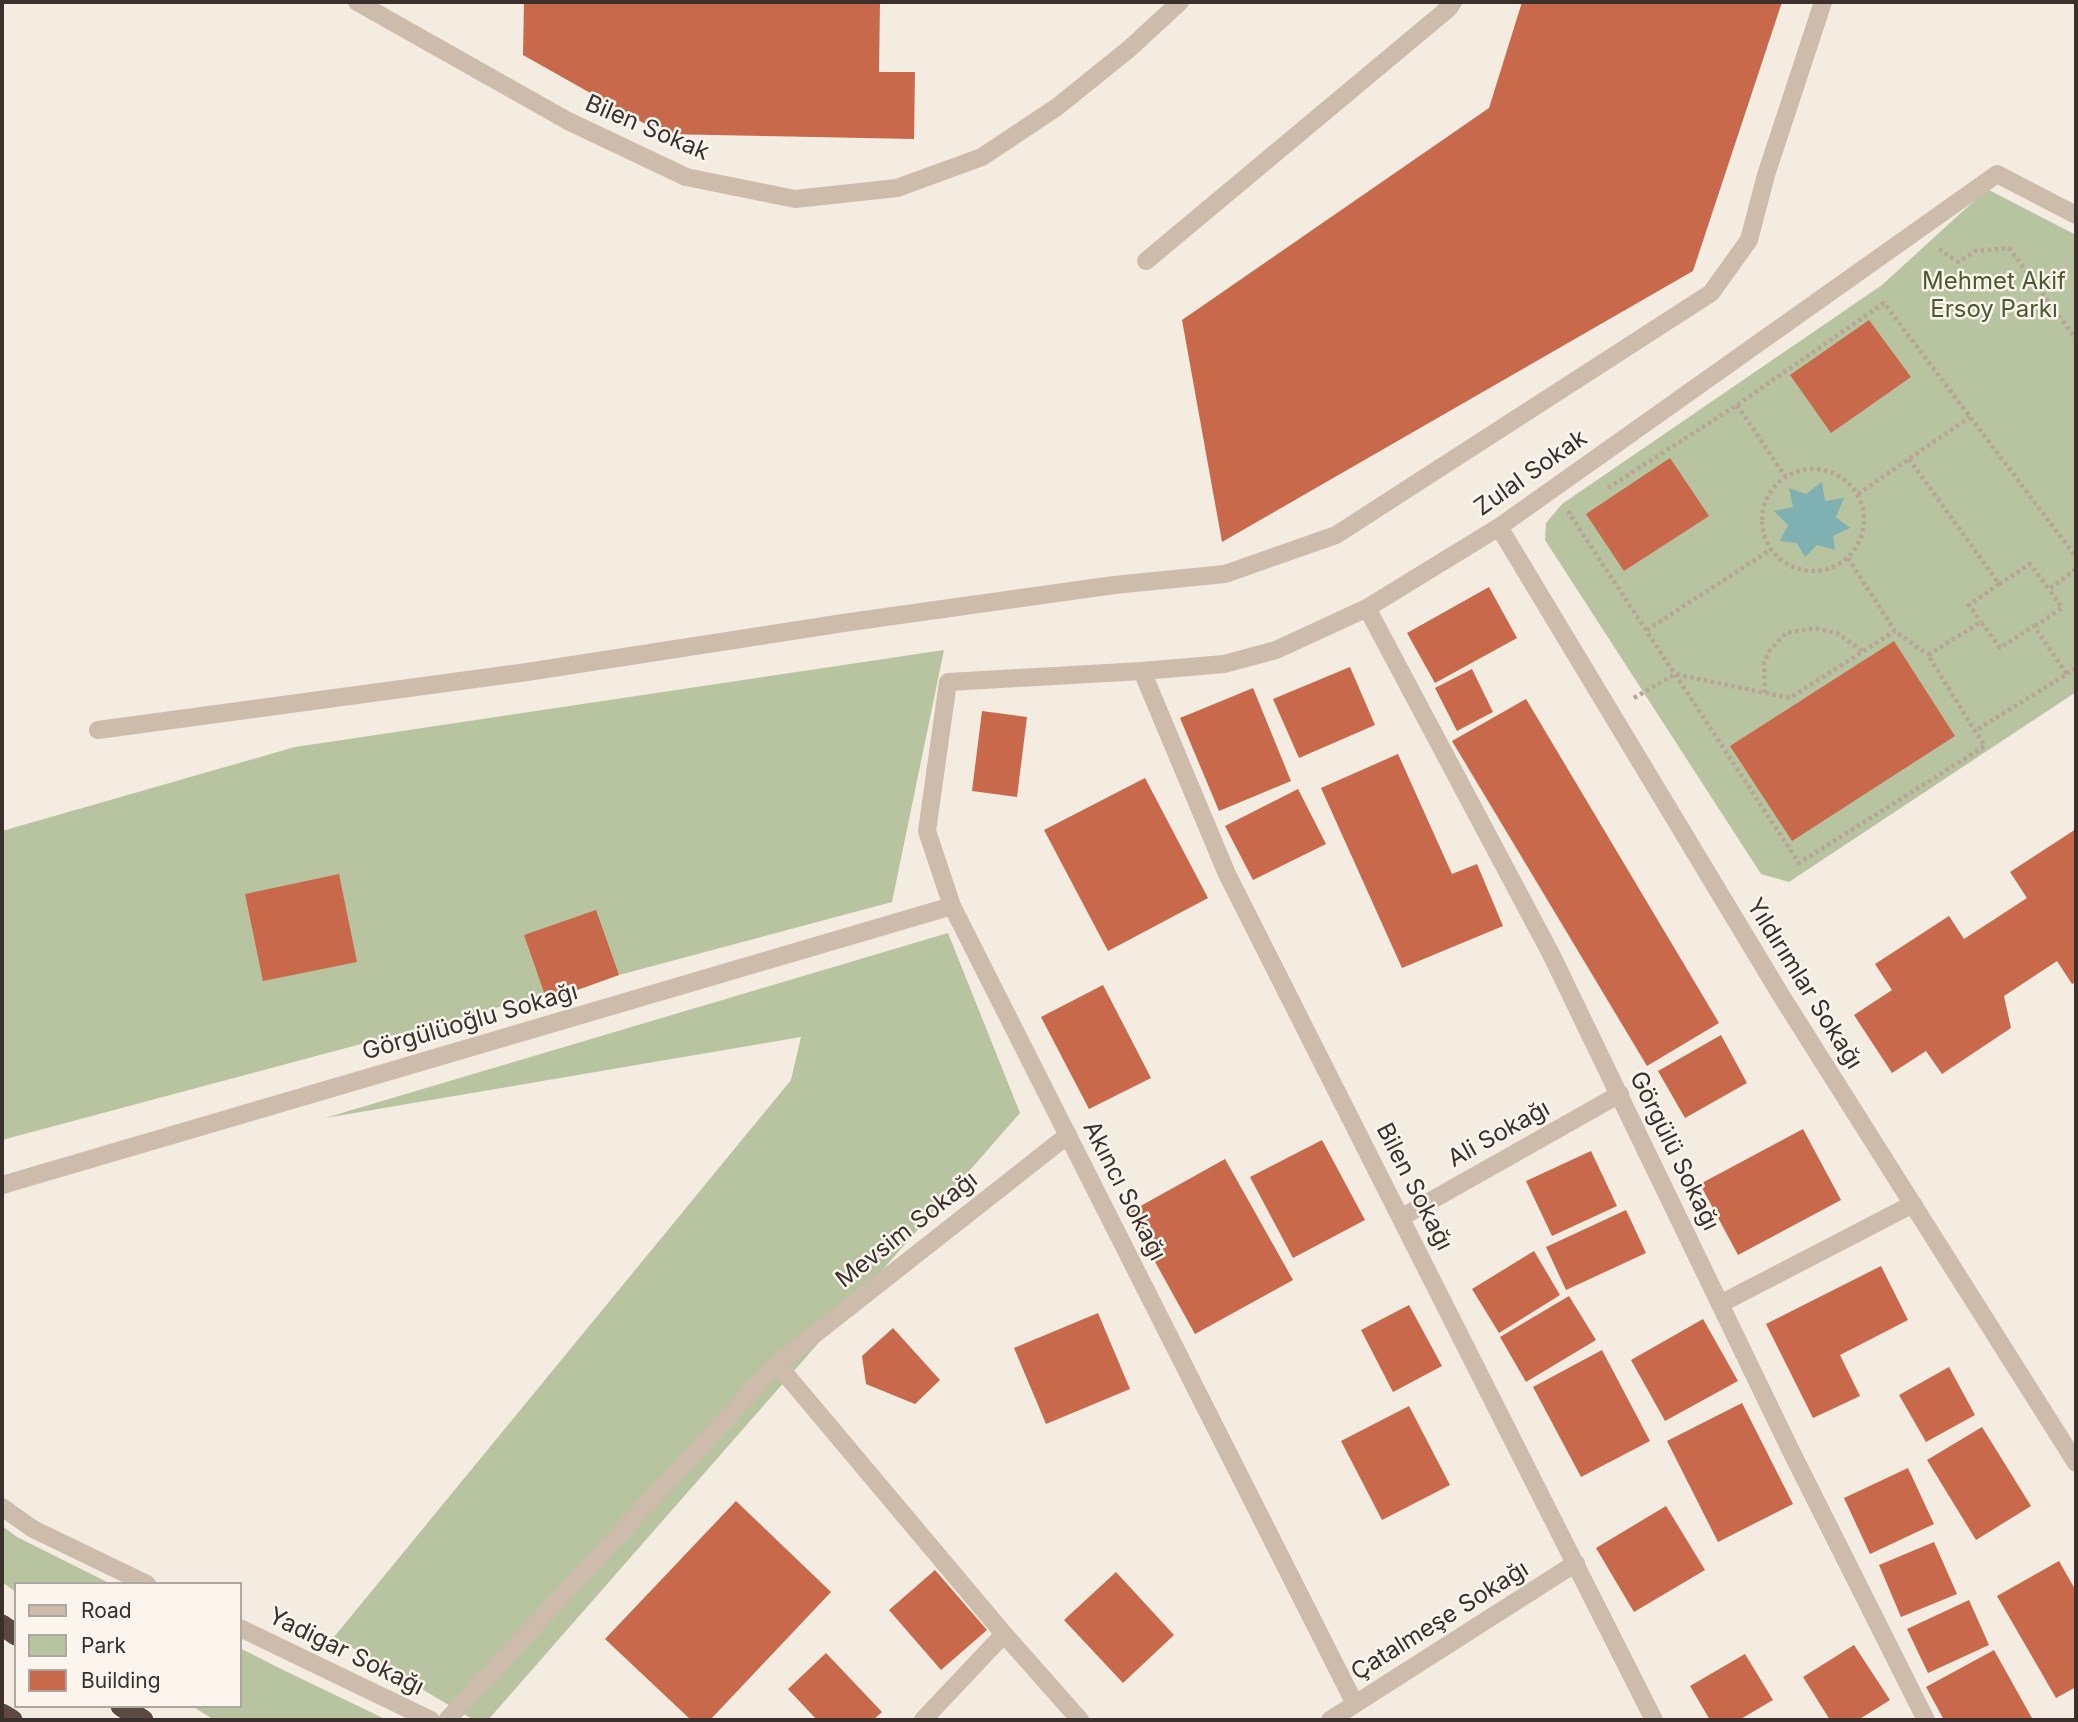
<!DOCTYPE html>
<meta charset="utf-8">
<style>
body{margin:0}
#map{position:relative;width:2078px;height:1722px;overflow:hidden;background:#f4ebe1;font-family:Inter,sans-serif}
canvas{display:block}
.frame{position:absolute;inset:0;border:4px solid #3b302b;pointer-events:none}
.legend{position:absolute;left:14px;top:1582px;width:228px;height:126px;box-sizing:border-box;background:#fbf5ee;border:2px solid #aea6a0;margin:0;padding:9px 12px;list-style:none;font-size:21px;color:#3b302b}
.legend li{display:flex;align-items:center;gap:14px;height:35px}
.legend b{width:35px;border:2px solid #aea6a0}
</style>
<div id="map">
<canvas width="2078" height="1722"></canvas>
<div class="frame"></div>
<ul class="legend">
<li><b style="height:9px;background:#cdbbac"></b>Road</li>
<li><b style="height:19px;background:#b8c4a0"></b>Park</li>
<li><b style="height:19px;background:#c8694b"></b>Building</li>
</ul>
</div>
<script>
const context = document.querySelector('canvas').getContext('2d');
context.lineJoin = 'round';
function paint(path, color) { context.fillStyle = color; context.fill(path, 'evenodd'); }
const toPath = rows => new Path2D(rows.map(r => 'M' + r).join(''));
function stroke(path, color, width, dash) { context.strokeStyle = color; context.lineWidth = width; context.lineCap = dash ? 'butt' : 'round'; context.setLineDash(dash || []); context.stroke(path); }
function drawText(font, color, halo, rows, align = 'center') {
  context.font = font + ' Inter,sans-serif'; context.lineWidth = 5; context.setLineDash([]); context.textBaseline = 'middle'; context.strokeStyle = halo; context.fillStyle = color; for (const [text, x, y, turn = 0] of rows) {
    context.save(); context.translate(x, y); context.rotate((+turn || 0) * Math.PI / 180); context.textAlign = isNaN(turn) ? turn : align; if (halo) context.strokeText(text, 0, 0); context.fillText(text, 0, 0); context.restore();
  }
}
const green = toPath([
 [1987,189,2076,235,2076,692,1789,882,1761,874,1545,540,1546,523,1562,504,1882,285],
 [944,650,892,902,2,1140,2,831,295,747],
 [948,933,1020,1113,488,1720,474,1720,334,1637,791,1080,801,1037,325,1118],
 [2,1526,17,1537,111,1584,16,1584,16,1592,2,1582],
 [240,1648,275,1666,387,1720,214,1720,192,1706,240,1706]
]);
const water = toPath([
 [1822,482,1825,501,1844,498,1836,517,1850,528,1833,536,1835,550,1817,545,1805,557,1797,543,1780,541,1788,525,1774,511,1793,507,1789,488,1806,494]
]);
const building = toPath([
 [524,2,880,2,879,72,915,72,914,139,663,134,523,55],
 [1522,2,1782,2,1693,271,1222,542,1182,320,1489,108],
 [1869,320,1911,377,1831,433,1790,375],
 [1670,458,1709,516,1624,571,1586,514],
 [1489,587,1517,638,1435,683,1407,633],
 [1894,641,1955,736,1792,841,1730,746],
 [1350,667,1375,725,1299,758,1273,699],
 [1472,669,1493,712,1457,731,1435,688],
 [1253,688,1291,781,1219,811,1180,718],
 [1526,699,1719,1023,1647,1066,1452,741],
 [982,711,1027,717,1017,797,972,791],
 [1398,754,1452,874,1477,864,1503,926,1402,968,1321,788],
 [1145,778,1208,898,1108,951,1044,830],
 [1298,789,1326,844,1253,880,1225,826],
 [2076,829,2076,982,2072,984,2057,961,2004,996,2011,1028,1942,1074,1926,1051,1892,1073,1854,1015,1892,990,1875,964,1949,916,1964,939,2027,898,2010,872],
 [339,874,357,962,263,981,245,894],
 [596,910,619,975,547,1001,524,935],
 [1103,985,1151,1078,1089,1109,1041,1017],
 [1721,1035,1747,1083,1685,1118,1658,1071],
 [1803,1129,1841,1200,1738,1255,1700,1184],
 [1322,1140,1365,1220,1293,1258,1250,1177],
 [1591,1151,1617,1206,1552,1236,1526,1181],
 [1225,1159,1293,1280,1195,1334,1128,1213],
 [1626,1210,1646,1253,1566,1290,1546,1247],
 [1534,1251,1560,1295,1499,1333,1472,1289],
 [1881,1266,1908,1320,1840,1355,1860,1396,1813,1418,1766,1324],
 [1569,1296,1596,1340,1526,1382,1500,1337],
 [1409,1305,1442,1366,1393,1392,1361,1330],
 [1098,1313,1130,1389,1046,1424,1014,1348],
 [1703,1319,1738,1381,1665,1421,1631,1360],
 [893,1328,940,1380,915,1404,866,1384,862,1356],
 [1602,1350,1650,1441,1581,1477,1533,1387],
 [1949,1367,1975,1415,1926,1442,1899,1395],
 [1742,1403,1793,1504,1718,1542,1667,1441],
 [1409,1406,1450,1485,1382,1520,1341,1441],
 [1982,1427,2031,1506,1976,1540,1927,1460],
 [1908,1468,1934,1524,1870,1554,1844,1498],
 [736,1501,831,1592,710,1720,691,1720,605,1639],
 [1666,1506,1705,1570,1634,1612,1596,1548],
 [1934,1542,1957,1594,1901,1617,1879,1565],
 [2059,1561,2076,1591,2076,1687,2056,1698,1997,1596],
 [935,1570,987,1630,941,1670,889,1610],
 [1116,1572,1174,1635,1123,1683,1064,1620],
 [1969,1600,1989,1645,1928,1673,1907,1629],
 [1854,1645,1890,1700,1858,1720,1830,1720,1803,1677],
 [1994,1650,2033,1720,1944,1720,1926,1687],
 [826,1653,882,1712,873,1720,817,1720,788,1689],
 [1745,1654,1773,1700,1739,1720,1710,1720,1690,1686]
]);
const path = toPath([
 [1939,249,1958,262,1975,251,2009,248,2076,339],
 [1737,405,1785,476],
 [1909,459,1999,584,1969,605,1981,622],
 '1762 520a51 51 0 1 1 102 0a51 51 0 1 1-102 0Z',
 [1608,488,1737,405,1884,303,2076,557],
 [1858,494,1970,417],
 [1571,511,1569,513,1799,863,1985,746,1975,731,1928,655,1981,622,2000,648,2034,626,2067,674,1975,731],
 [1848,558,1895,631,1928,655],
 [1999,584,2030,564,2049,589,2076,569],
 [2035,626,2062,608,2049,589],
 [1647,630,1770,550],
 [2067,674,2076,668],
 [1765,693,1764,662,1770,650,1786,633,1815,628,1839,634,1863,652],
 [1634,698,1675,674,1790,698,1895,631]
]);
const lane = toPath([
 [1146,261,1449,8,1453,2],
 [98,730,527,672,850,622,1114,585,1225,574,1336,535,1711,293,1749,240,1766,175,1823,2],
 [1720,1304,1913,1204]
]);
const street = toPath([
 [357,2,568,121,686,177,795,199,897,188,982,157,1057,107,1129,49,1180,2],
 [1499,527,1782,997,2076,1463],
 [1367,608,1551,954,1790,1449,1926,1720],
 [1142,671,1227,874,1654,1720],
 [2,1185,952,906],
 [1402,1217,1620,1094],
 [777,1364,1068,1135],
 [2,1507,33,1529,147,1584],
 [240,1628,431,1720],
 [1355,1704,952,906,927,831,948,682,1142,671,1224,664,1276,650,1367,608,1499,527,1997,174,2076,215],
 [447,1720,777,1364,1004,1634],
 [923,1720,1004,1634,1080,1720],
 [1330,1720,1576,1563]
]);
const highway = toPath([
 [2,1625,16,1635],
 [121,1706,143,1720],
 [2,1714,12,1720]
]);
const streetNames = [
 ["Bilen Sokak",647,128,23],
 ["Zulal Sokak",1531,473,-35],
 ["Yıldırımlar Sokağı",1804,984,58],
 ["Görgülüoğlu Sokağı",470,1022,-16],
 ["Ali Sokağı",1499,1134,-29],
 ["Görgülü Sokağı",1674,1151,64],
 ["Bilen Sokağı",1414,1187,63],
 ["Akıncı Sokağı",1124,1191,63],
 ["Mevsim Sokağı",907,1230,-38],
 ["Çatalmeşe Sokağı",1440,1621,-32],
 ["Yadigar Sokağı",346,1652,26]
];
const parkNames = [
 ["Mehmet Akif",1994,282],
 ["Ersoy Parkı",1994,310]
];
paint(green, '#b8c4a0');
paint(water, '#7fb0b2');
paint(building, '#c8694b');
stroke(path, '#b9a596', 4.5, [3.5, 3.5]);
stroke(lane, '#cdbbac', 18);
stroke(street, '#cdbbac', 18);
stroke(highway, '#5c4a42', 21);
drawText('24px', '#3b302b', '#fbf5ee', streetNames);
drawText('24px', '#4a5a2e', '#fbf5ee', parkNames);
</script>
